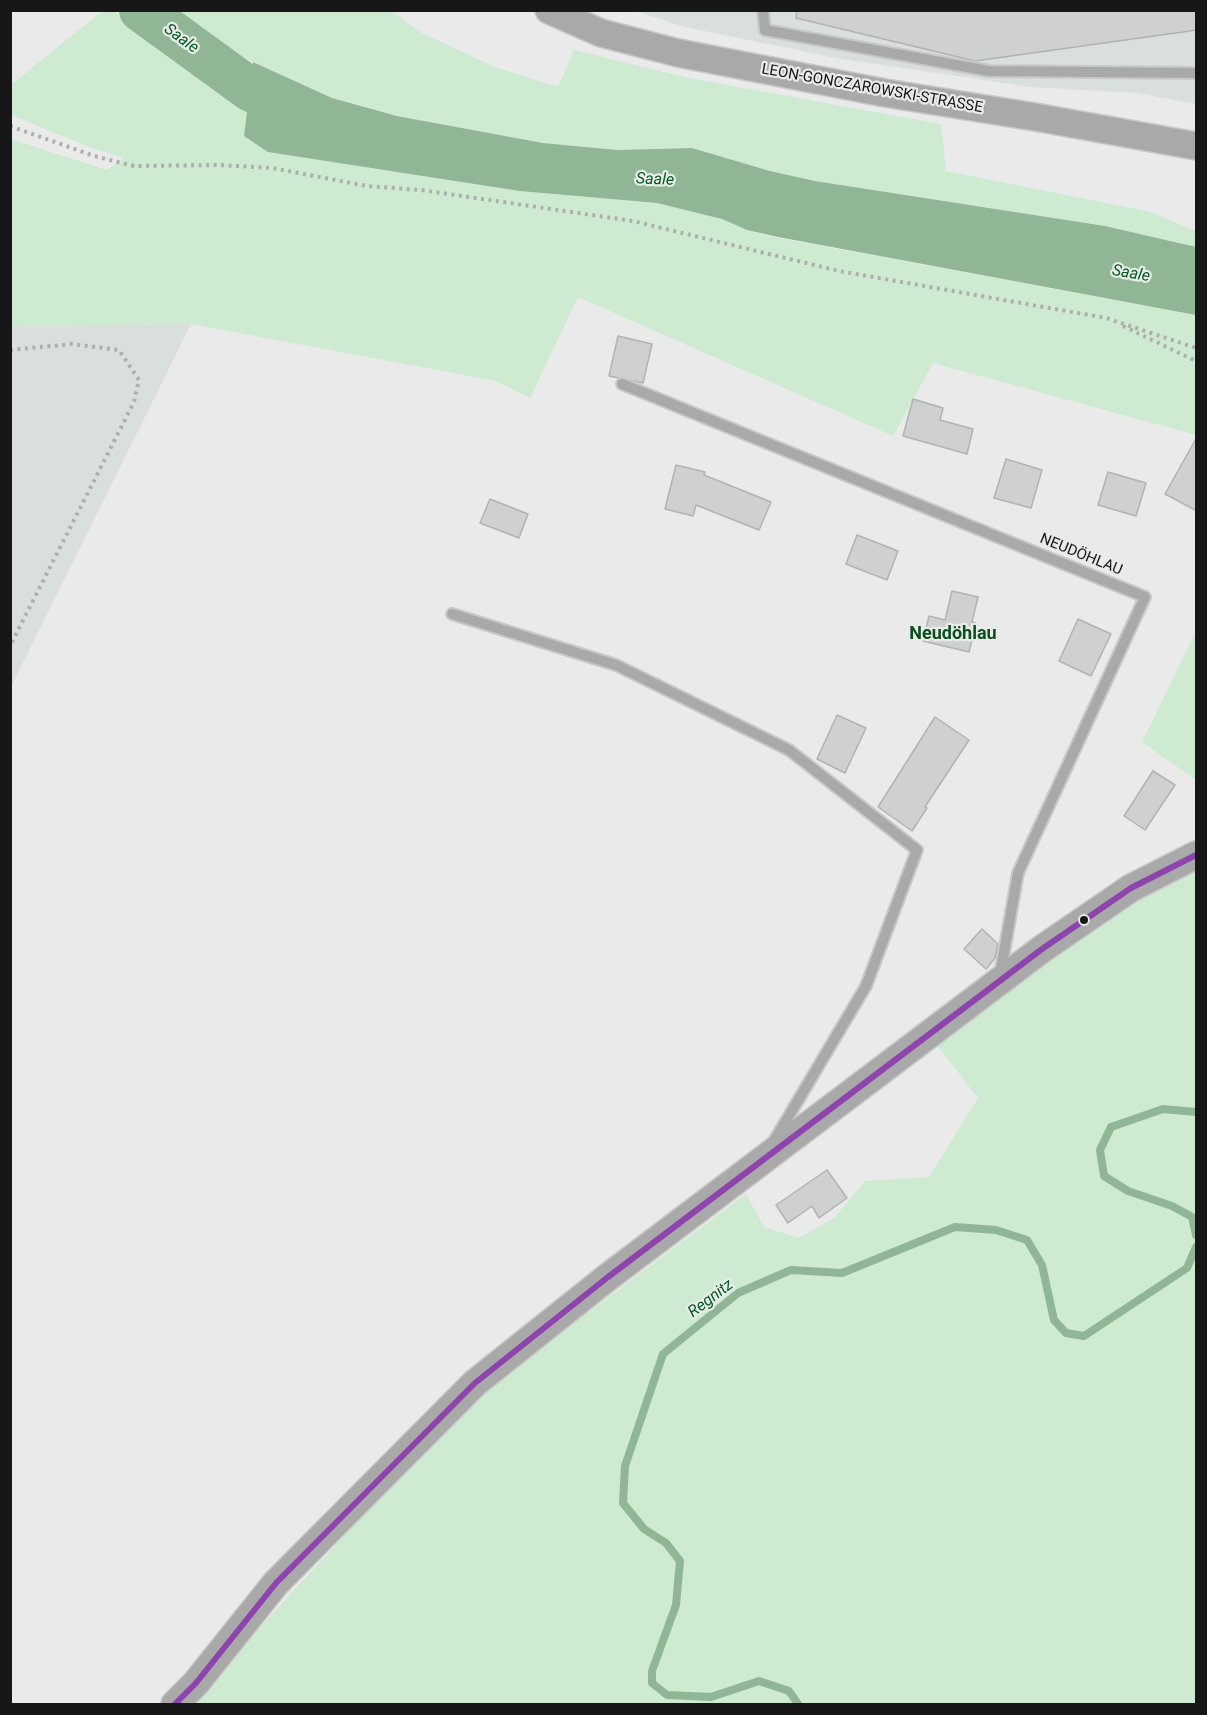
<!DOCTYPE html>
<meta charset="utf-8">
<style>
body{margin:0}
#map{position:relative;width:1207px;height:1715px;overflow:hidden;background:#e9eae9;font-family:Roboto,sans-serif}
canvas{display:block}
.frame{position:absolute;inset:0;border:12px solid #161716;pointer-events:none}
</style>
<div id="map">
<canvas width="1207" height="1715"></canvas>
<div class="frame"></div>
</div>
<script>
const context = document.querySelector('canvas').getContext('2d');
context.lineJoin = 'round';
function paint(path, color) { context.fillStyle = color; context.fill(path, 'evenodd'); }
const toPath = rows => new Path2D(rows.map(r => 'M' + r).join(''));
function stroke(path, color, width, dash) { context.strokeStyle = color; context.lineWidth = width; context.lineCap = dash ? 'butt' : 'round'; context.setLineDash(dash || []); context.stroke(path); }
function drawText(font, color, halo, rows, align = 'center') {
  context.font = font + ' Roboto,sans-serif'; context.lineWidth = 4.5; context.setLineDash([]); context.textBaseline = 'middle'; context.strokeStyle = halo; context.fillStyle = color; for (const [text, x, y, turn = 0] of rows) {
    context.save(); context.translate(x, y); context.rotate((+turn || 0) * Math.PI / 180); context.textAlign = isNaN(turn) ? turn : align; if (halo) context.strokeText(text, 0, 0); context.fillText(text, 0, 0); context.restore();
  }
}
const built = toPath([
 [635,11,1196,11,1196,104,1138,93,1030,87,836,58,685,27],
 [191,324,11,687,11,326]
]);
const green = toPath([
 [102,11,115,11,218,86,247,114,244,136,520,191,657,203,722,219,747,230,778,238,1196,315,1196,435,933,363,893,436,578,297,530,398,496,381,191,324,11,326,11,139,107,170,124,158,92,148,11,115,11,85],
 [167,11,392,11,420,32,495,67,558,87,574,50,689,78,941,124,946,171,1151,212,1196,231,1196,247,1105,226,815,181,770,171,692,148,617,150,543,143,397,116,332,98,253,62,202,35],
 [1196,631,1196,780,1142,742],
 [1196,855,1196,1704,182,1704,215,1676,480,1388,590,1311,746,1194,764,1227,799,1238,834,1218,865,1181,929,1177,978,1098,932,1039]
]);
const water = toPath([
 [253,62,332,98,397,116,543,143,617,150,692,148,770,171,815,181,1105,226,1196,247,1196,315,778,237,747,230,722,219,657,203,520,191,268,152,244,136]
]);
const stream = toPath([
 [1196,1112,1163,1109,1111,1127,1100,1150,1104,1176,1128,1191,1172,1206,1192,1217,1196,1235],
 [798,1704,789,1691,759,1681,711,1697,667,1695,652,1683,652,1671,676,1605,680,1561,666,1543,644,1529,623,1503,625,1466,663,1354,738,1293,791,1270,842,1273,955,1227,996,1230,1027,1240,1042,1265,1054,1320,1066,1333,1084,1336,1187,1268,1196,1247]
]);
const river = toPath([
 [141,10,251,90,305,116]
]);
const building = toPath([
 [797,10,1197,10,1197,30,975,61,796,18,797,10],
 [618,336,652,344,643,383,609,376,618,336],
 [913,399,943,408,940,420,973,429,967,454,903,436,913,399],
 [1197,437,1197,511,1165,494,1197,437],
 [1006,459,1042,470,1031,508,994,498,1006,459],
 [676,465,705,472,704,475,771,502,759,530,696,505,693,516,665,509,676,465],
 [1108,472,1146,483,1136,516,1098,505,1108,472],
 [490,499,528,514,519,538,480,523,490,499],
 [857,535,898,551,887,580,846,564,857,535],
 [952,591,978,597,972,622,976,623,969,652,923,641,929,616,945,620,952,591],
 [1078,619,1111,634,1091,676,1059,661,1078,619],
 [837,715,866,728,845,773,817,759,837,715],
 [935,717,969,740,925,807,927,808,912,831,878,807,935,717],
 [1153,771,1175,785,1145,830,1124,816,1153,771],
 [982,929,998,944,995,958,986,969,964,949,982,929],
 [827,1170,847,1198,819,1218,812,1206,788,1223,776,1205,827,1170]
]);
const path = toPath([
 [10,126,94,156,134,166,220,165,272,168,367,186,421,190,633,221,839,271,1106,318,1196,348],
 [1123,326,1196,361],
 [10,350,72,344,119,350,139,380,134,402,10,646]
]);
const service = toPath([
 [763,10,765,30,989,71,1196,73],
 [622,384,1145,597,1018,873,1000,975],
 [452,614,616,665,789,750,917,850,866,986,774,1141]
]);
const tertiary = toPath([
 [549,10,601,33,678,53,885,93,1035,117,1196,146],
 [175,1704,196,1683,276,1583,475,1383,608,1277,1042,949,1131,888,1196,855]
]);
const bus1 = toPath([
 [175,1704,196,1683,276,1583,475,1383,608,1277,1042,949,1131,888,1196,855]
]);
const markers = [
 [1084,920,5,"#161716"]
];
const streetNames = [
 ["LEON-GONCZAROWSKI-STRASSE",872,89,10],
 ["NEUDÖHLAU",1081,555,22]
];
const waterNames = [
 ["Saale",181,39,36],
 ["Saale",655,180,2],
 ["Saale",1131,274,10],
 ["Regnitz",711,1299,-37]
];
const quarterNames = [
 ["Neudöhlau",953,634]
];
paint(built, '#d9dfda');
paint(green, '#ceebd1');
paint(water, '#90b696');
stroke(stream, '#90b696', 8);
stroke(river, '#90b696', 44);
paint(building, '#cfd1d0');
stroke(building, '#b1b2b1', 1.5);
stroke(service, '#c7c8c7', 14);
stroke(tertiary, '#c7c8c7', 30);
stroke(path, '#aeaeae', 4, [3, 4.5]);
stroke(service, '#a9a9a9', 10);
stroke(tertiary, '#a9a9a9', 27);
stroke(bus1, '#8e44ad', 6);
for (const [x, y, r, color] of markers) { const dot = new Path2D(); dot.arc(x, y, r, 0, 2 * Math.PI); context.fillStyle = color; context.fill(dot); stroke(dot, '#e8ebe8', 2); }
drawText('15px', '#161716', '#e8ebe8', streetNames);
drawText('italic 16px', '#045c22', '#e8ebe8', waterNames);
drawText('bold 18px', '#0c4f1f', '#e8ebe8', quarterNames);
</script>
